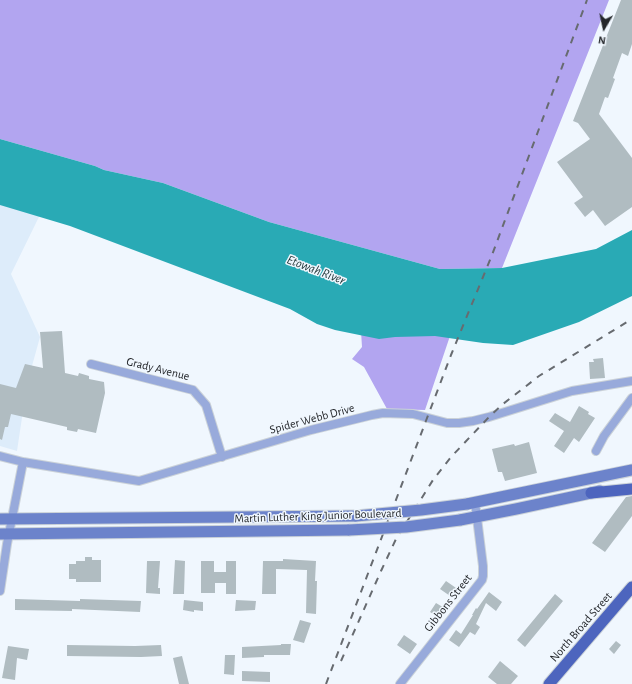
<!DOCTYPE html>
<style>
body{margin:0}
#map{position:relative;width:632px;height:684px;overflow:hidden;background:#f0f7fe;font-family:"Alegreya Sans",sans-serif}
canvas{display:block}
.north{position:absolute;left:584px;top:8px;width:40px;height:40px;-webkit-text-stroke:3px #f0f7fe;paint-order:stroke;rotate:189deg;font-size:11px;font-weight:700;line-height:16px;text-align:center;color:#24272b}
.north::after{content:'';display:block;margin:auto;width:14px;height:18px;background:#24272b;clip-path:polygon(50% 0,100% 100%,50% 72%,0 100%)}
</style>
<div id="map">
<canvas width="632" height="684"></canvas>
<div class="north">N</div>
</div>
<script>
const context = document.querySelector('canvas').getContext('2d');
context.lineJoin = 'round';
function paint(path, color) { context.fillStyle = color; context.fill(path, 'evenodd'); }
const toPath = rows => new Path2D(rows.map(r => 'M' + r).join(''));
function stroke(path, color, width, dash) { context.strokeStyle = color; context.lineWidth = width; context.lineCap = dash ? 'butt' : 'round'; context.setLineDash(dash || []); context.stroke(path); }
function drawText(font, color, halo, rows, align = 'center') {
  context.font = font + ' "Alegreya Sans",sans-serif'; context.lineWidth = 3; context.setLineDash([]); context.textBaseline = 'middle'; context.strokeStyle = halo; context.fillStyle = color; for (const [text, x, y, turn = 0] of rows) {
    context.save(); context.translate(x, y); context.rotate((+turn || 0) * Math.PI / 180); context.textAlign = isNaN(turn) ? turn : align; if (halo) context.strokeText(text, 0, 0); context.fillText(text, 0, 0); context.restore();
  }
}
const built = toPath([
 [0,168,58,178,11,274,40,337,27,384,17,451,0,446]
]);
const forest = toPath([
 [0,0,609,0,502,268,440,269,269,222,163,183,104,170,95,166,0,139],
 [361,331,450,336,425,410,387,409,364,367,352,359,362,347]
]);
const water = toPath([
 [0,139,95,166,104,170,163,183,269,222,440,269,502,268,596,249,632,230,632,296,579,322,513,345,483,343,435,336,395,337,379,339,335,330,317,324,290,309,70,226,0,205]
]);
const building = toPath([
 [621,0,632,0,632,44,628,56,622,53,613,78,615,79,608,98,605,97,599,114,632,158,632,207,605,226,593,210,585,217,574,203,583,197,557,162,590,139,578,123,573,121],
 [62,331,65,373,78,376,79,373,89,376,89,379,104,382,105,393,96,433,78,429,77,432,67,430,67,427,11,414,8,427,5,427,2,440,0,439,0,384,16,388,25,364,43,368,40,332],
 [603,358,605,378,590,379,589,362,594,362,593,359],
 [579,406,589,412,588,414,595,418,579,442,574,438,564,453,554,446,564,431,549,421,555,413,570,422],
 [529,442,537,473,505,481,502,472,498,472,492,449,514,444,515,446],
 [632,496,632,516,605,552,592,543,626,497],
 [85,557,92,557,92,560,101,560,101,582,76,582,76,579,69,579,69,564,76,564,76,561,85,561],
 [283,559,316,561,315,581,317,581,316,614,306,613,307,570,276,569,276,594,262,594,263,561,283,561],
 [175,560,185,561,184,594,173,594],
 [147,561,160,561,158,588,160,588,160,594,146,593],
 [201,561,214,561,214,572,226,572,226,561,236,561,236,594,226,594,226,583,215,583,215,593,201,593],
 [446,581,459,590,453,598,440,589],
 [489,592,502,602,496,611,486,603,476,624,480,627,475,635,470,632,459,647,449,640,456,630,461,634,473,615,472,615,476,608,477,609],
 [555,594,563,601,525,647,517,640],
 [15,599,80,601,80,599,141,601,140,612,72,609,72,611,15,610],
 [184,600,203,602,203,611,194,610,194,612,183,610],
 [236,600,256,601,255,610,235,611],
 [436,603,446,609,440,618,430,612],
 [300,620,311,623,304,643,293,640],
 [404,635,417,644,410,654,397,645],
 [616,641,621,645,614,654,609,649],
 [281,644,291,644,290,655,264,655,264,657,242,658,242,647,281,645],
 [67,645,135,646,161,645,162,656,141,657,67,656],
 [8,646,29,649,27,660,17,658,15,680,2,678],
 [225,655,235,655,234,675,224,674],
 [182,656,189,684,179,684,173,658],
 [500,661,518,676,511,684,497,684,488,677],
 [242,671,270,672,270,682,242,681]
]);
const minor = toPath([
 [91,364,193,390,206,405,222,457],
 [596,451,604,436,632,398],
 [0,456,23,462,139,481,311,430,372,415,383,413,413,414,447,423,459,423,473,421,489,417,572,391,632,381],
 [0,591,7,544,23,462],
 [400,684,482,580,483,576,483,566,475,502]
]);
const secondary = toPath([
 [467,504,632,470],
 [0,519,356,516],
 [460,520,516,509,600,491],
 [0,534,349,530]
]);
const primary = toPath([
 [591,493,632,489],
 [549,684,632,587]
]);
const rail = toPath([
 [341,661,381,571,396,539,433,480,451,457,489,417,503,404,539,376,632,319],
 [326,684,451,355,492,255,587,0]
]);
const secondaryBridge = toPath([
 [356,516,421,510,467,504],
 [349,530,406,527,460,520]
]);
const streetNames = [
 ["Grady Avenue",158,369,14],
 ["Spider Webb Drive",312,419,-15],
 ["Martin Luther King Junior Boulevard",318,516,-2],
 ["Gibbons Street",448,603,-52],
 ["North Broad Street",581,627,-49]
];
const waterNames = [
 ["Etowah River",316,270,21]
];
paint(built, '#ddecfa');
paint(forest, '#b2a5f0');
paint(water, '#29aab5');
paint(building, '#b0bcc1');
stroke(minor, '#cbd2d8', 10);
stroke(secondary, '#cbd2d8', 13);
stroke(primary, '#cbd2d8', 13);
stroke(minor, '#98aadb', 8);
stroke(secondary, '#6c83cb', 11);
stroke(primary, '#4d65be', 11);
stroke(rail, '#676b70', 2, [7, 7]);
stroke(secondaryBridge, '#cbd2d8', 13, []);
stroke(secondaryBridge, '#6c83cb', 11);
drawText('12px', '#24272b', '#f0f7fe', streetNames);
drawText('italic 13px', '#1e3436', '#f0f7fe', waterNames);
</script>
